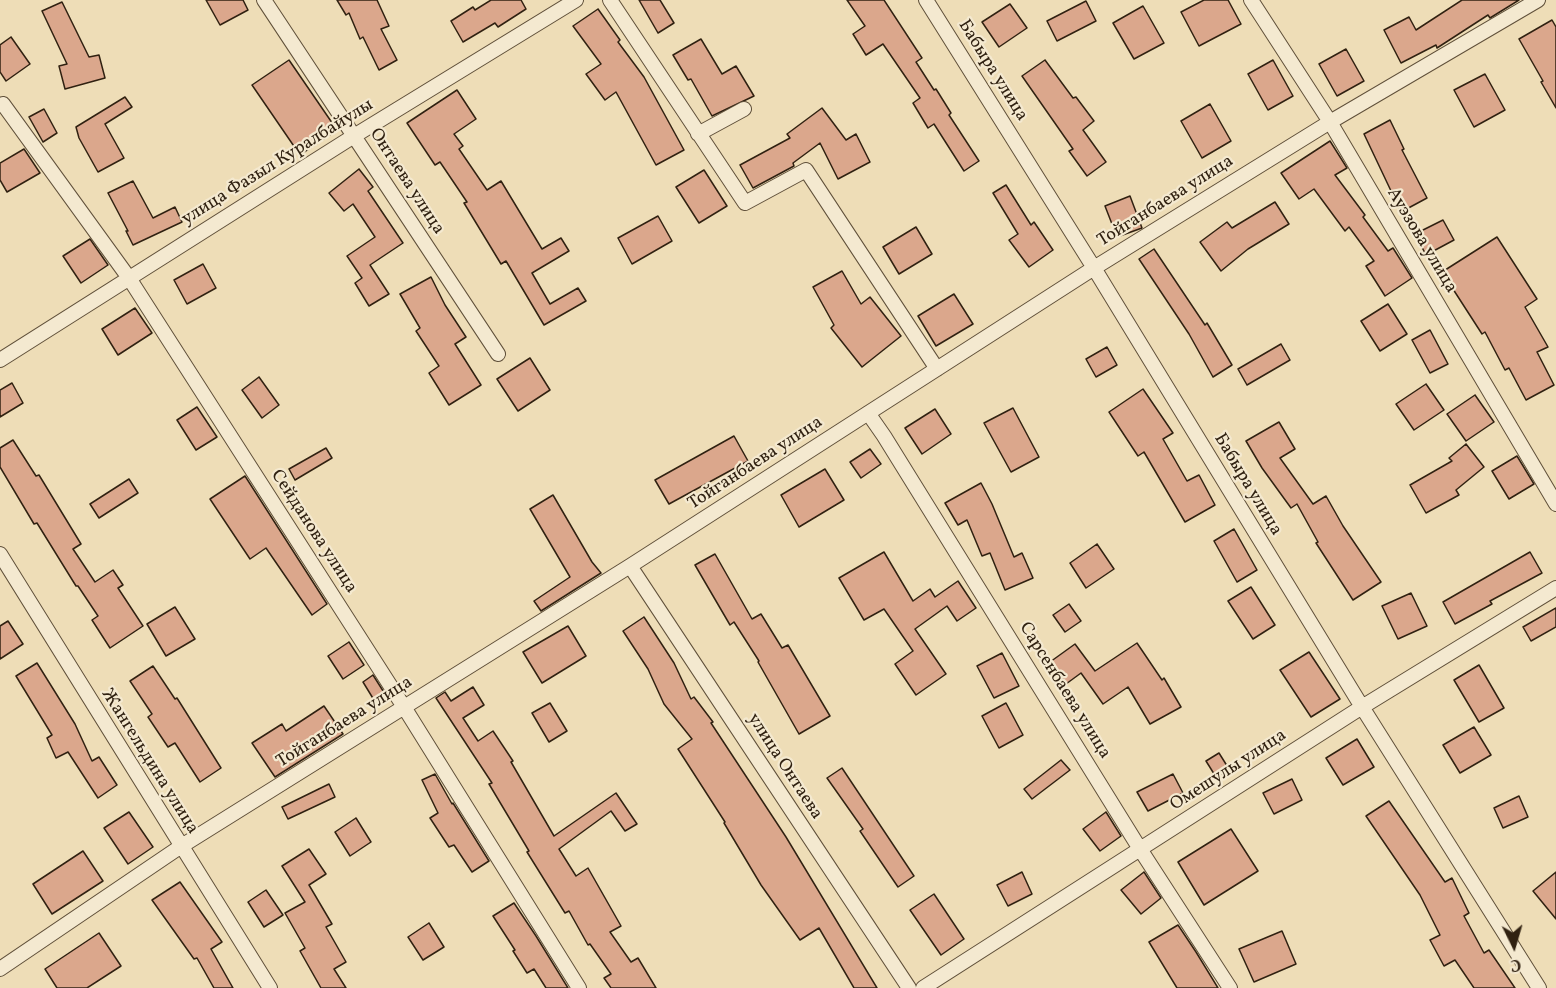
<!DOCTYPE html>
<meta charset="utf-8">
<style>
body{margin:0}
#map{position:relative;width:1556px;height:988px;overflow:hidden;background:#eeddb7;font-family:Vollkorn,serif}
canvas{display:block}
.north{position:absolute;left:1484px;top:916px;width:60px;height:60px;-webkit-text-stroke:4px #f4e9d0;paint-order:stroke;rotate:175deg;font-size:16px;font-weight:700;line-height:24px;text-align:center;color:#302111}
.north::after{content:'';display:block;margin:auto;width:21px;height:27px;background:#302111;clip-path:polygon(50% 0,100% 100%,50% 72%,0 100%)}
</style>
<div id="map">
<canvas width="1556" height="988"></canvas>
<div class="north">С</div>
</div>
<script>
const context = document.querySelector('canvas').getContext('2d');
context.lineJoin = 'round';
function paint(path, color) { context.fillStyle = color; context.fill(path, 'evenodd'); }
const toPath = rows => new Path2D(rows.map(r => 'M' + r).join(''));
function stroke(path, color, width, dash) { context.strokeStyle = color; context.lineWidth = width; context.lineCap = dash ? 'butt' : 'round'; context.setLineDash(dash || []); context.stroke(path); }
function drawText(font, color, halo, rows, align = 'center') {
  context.font = font + ' Vollkorn,serif'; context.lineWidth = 4.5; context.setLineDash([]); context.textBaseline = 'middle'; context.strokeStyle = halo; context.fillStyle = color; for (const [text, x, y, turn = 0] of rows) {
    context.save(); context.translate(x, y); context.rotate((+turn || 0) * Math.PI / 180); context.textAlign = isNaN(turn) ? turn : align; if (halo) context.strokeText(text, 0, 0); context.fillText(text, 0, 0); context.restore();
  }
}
const building = toPath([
 [206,0,243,0,248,10,220,25,206,0],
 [337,0,377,0,389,26,381,29,397,60,379,70,363,37,360,39,349,13,346,15,337,0],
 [491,0,521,0,526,9,498,27,495,23,463,42,451,21,473,7,475,10,491,0],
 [639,0,660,0,674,23,658,33,639,0],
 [847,0,884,0,922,58,916,62,934,90,936,89,951,113,949,115,979,161,964,171,934,124,928,128,913,103,920,98,883,44,866,55,853,34,865,26,847,0],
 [1204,0,1228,0,1241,24,1199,46,1181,12,1204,0],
 [1462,0,1519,0,1490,18,1488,15,1437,48,1436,45,1401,63,1384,30,1409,17,1416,30,1462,0],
 [1086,1,1096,21,1057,41,1047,21,1086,1],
 [62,2,89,57,99,55,105,78,65,89,59,66,67,64,42,11,62,2],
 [1010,4,1027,28,999,47,982,22,1010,4],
 [1143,6,1164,43,1134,59,1113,23,1143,6],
 [598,9,620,40,618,42,644,77,684,150,656,165,616,92,605,100,586,74,601,64,573,26,598,9],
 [1552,20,1556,27,1556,108,1541,82,1543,81,1519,39,1552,20],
 [11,37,30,64,6,81,0,72,0,45,11,37],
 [701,39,722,74,736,66,754,96,712,116,691,79,688,80,673,55,701,39],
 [1346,49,1364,81,1337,96,1319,64,1346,49],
 [289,60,337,130,300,155,252,85,289,60],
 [1045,60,1073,98,1076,97,1094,121,1083,130,1106,162,1087,176,1069,151,1073,149,1022,76,1045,60],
 [1273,60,1293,96,1268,110,1248,74,1273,60],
 [1485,74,1505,110,1474,127,1454,90,1485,74],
 [457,90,476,119,454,134,463,146,459,149,487,190,501,181,542,249,561,238,569,251,532,273,550,304,578,288,586,301,544,325,506,261,501,264,464,203,467,202,440,162,435,165,407,123,457,90],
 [125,97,132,107,105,124,124,158,98,172,79,138,76,127,125,97],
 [1210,104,1231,141,1202,158,1181,121,1210,104],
 [822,108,846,140,856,134,870,162,838,179,820,143,793,163,794,166,753,188,740,165,790,138,787,134,822,108],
 [44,109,57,133,43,142,29,117,44,109],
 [1390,120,1404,149,1402,150,1427,198,1401,212,1364,134,1390,120],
 [1330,141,1347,168,1335,175,1365,215,1363,217,1388,251,1393,248,1412,278,1385,296,1366,266,1374,261,1349,227,1345,231,1314,189,1299,199,1281,173,1330,141],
 [24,149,40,173,7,192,0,180,0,163,24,149],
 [359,169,373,187,368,191,403,243,370,265,389,294,369,306,355,283,362,278,347,256,375,237,353,204,344,211,329,193,359,169],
 [704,170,727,206,699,223,676,187,704,170],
 [133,181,153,218,175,207,182,222,133,245,126,231,128,231,108,193,133,181],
 [1006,185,1031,225,1034,222,1053,250,1029,267,1009,240,1018,234,993,193,1006,185],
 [1130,196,1142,228,1117,237,1105,206,1130,196],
 [1275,202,1289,224,1248,249,1221,271,1200,242,1227,222,1232,228,1275,202],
 [658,216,672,241,632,264,618,238,658,216],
 [1443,220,1454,240,1426,255,1415,234,1443,220],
 [916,227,932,254,899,274,883,247,916,227],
 [1497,237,1537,299,1525,307,1548,347,1537,352,1554,385,1526,400,1509,368,1505,370,1485,332,1482,334,1442,272,1497,237],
 [90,239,108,265,81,283,63,256,90,239],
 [1154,249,1205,325,1207,323,1232,365,1213,377,1189,334,1139,259,1154,249],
 [203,264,216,288,187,304,174,280,203,264],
 [842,271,861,304,870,297,901,336,862,367,831,328,834,325,813,287,842,271],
 [431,277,445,305,466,337,455,344,481,385,449,405,429,373,439,366,416,331,420,328,400,294,431,277],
 [954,294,973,324,936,346,918,316,954,294],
 [1388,304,1407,334,1380,351,1361,321,1388,304],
 [135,308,152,333,118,355,102,329,135,308],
 [1430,330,1448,364,1430,373,1412,340,1430,330],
 [1281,344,1290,360,1247,385,1238,369,1281,344],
 [1107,347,1117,365,1096,377,1086,359,1107,347],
 [530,358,550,390,518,411,497,379,530,358],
 [259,377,279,405,262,418,242,390,259,377],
 [12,383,23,403,0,417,0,390,12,383],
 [1426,384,1444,410,1414,430,1396,404,1426,384],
 [1143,389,1173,433,1163,439,1187,481,1199,475,1215,505,1185,522,1144,452,1138,456,1109,412,1143,389],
 [1475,395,1494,422,1466,441,1447,414,1475,395],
 [197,407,217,437,196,450,177,420,197,407],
 [1013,408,1039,457,1011,472,984,423,1013,408],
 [935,409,951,434,922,454,905,428,935,409],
 [1279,422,1295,449,1280,458,1313,504,1326,496,1343,526,1381,582,1353,600,1316,543,1318,542,1297,504,1291,508,1262,468,1246,441,1279,422],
 [734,436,748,461,669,504,655,480,734,436],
 [13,440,36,476,39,475,81,544,73,549,95,582,113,570,123,585,118,588,143,626,110,648,92,620,98,616,78,586,76,586,37,523,34,524,0,467,0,448,13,440],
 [1466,444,1484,467,1456,490,1459,495,1426,513,1410,485,1452,461,1449,458,1466,444],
 [326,448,332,458,295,480,289,469,326,448],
 [870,449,881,464,861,478,850,462,870,449],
 [1517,456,1534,484,1509,499,1492,471,1517,456],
 [825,469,844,500,799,527,781,495,825,469],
 [245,476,327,604,312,615,266,548,250,559,210,499,245,476],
 [129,479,138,493,99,518,90,504,129,479],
 [981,483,992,504,1014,557,1022,553,1033,578,1005,590,990,553,982,556,967,520,958,525,945,503,981,483],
 [553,495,592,562,601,573,541,611,534,601,570,577,530,509,553,495],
 [1234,529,1257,570,1237,582,1214,541,1234,529],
 [1097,544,1114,569,1086,588,1070,563,1097,544],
 [884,552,913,601,930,589,935,597,958,581,976,608,957,621,947,606,915,629,946,674,916,695,895,664,913,651,884,609,864,620,839,578,884,552],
 [1530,552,1542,573,1490,601,1492,604,1455,624,1443,602,1530,552],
 [715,554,752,619,761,614,782,648,788,645,830,716,799,734,758,662,759,661,734,622,730,625,695,565,715,554],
 [1251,587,1275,625,1253,639,1228,601,1251,587],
 [1411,593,1427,626,1398,639,1382,606,1411,593],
 [1069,604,1081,621,1065,632,1053,615,1069,604],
 [175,607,195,639,166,656,147,624,175,607],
 [1556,608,1556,627,1531,641,1523,627,1556,608],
 [644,617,674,663,691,699,694,697,713,722,711,723,786,837,877,988,854,988,819,928,800,940,761,885,724,823,725,822,678,749,692,739,664,704,648,669,623,631,644,617],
 [8,621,23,644,0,659,0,626,8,621],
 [568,626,586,656,542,683,523,652,568,626],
 [349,642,364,665,343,679,328,656,349,642],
 [1137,643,1162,680,1164,678,1181,707,1150,724,1128,687,1103,704,1081,673,1066,684,1050,662,1075,644,1095,671,1137,643],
 [1309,652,1340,699,1311,717,1280,670,1309,652],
 [1002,653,1019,686,994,698,977,666,1002,653],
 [37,663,75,724,92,761,99,757,117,785,98,798,68,752,56,758,47,738,52,735,16,676,37,663],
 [1479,665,1504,708,1479,722,1454,680,1479,665],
 [153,666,175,699,177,698,221,768,200,782,175,743,168,747,148,717,152,714,130,681,153,666],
 [373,675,385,694,374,700,363,682,373,675],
 [473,687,484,705,463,718,478,741,493,731,513,761,511,762,554,836,616,793,637,824,625,831,611,811,559,849,576,876,588,868,621,926,610,932,631,962,638,958,656,988,611,988,604,978,611,974,590,944,588,945,569,911,565,913,527,852,529,851,489,784,492,783,436,698,445,692,451,701,473,687],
 [550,703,567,731,549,742,532,713,550,703],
 [1006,703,1023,735,999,748,982,716,1006,703],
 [324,706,343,734,275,777,252,743,282,724,286,731,324,706],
 [1474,727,1491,755,1460,773,1443,745,1474,727],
 [1357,739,1374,767,1343,785,1326,758,1357,739],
 [1219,753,1229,769,1216,777,1206,761,1219,753],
 [1061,760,1070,770,1032,799,1024,789,1061,760],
 [842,768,914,876,898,887,860,831,863,829,827,778,842,768],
 [435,774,452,804,453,803,489,861,472,872,454,845,449,847,430,818,438,813,422,780,435,774],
 [1173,774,1183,793,1148,811,1137,792,1173,774],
 [1292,779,1302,800,1274,814,1263,793,1292,779],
 [329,784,335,797,288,819,282,807,329,784],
 [1519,796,1528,817,1503,828,1494,808,1519,796],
 [1389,801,1445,882,1452,878,1469,913,1464,916,1484,953,1489,950,1515,988,1474,988,1455,960,1444,966,1430,940,1440,935,1420,895,1366,816,1389,801],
 [129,812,153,847,128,864,104,828,129,812],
 [1106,812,1121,836,1100,851,1083,829,1106,812],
 [356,818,371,842,350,856,335,832,356,818],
 [1231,829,1258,871,1204,905,1178,862,1231,829],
 [309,849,326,874,309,885,332,924,326,927,346,962,334,969,346,988,321,988,300,951,305,948,285,913,305,902,282,866,309,849],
 [83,851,103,881,52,914,33,884,83,851],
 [1022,872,1032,894,1008,906,997,885,1022,872],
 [1144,872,1161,898,1141,914,1121,890,1144,872],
 [1556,872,1556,919,1533,891,1556,872],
 [180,882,222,942,211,949,233,988,214,988,197,958,194,959,152,900,180,882],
 [266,890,283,915,264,927,248,902,266,890],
 [934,894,964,939,941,955,910,910,934,894],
 [514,903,536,936,568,988,546,988,534,969,527,973,513,951,515,950,493,916,514,903],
 [429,923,444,947,423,960,408,937,429,923],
 [1178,925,1196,952,1218,988,1177,988,1149,942,1178,925],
 [1282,931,1296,964,1254,982,1239,949,1282,931],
 [99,933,121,966,87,988,57,988,45,969,99,933]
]);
const street = toPath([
 [264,0,498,354],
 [610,0,745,203,806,170,937,369],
 [926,0,1094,268,1362,707,1539,988],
 [1251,0,1330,122,1556,504],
 [3,104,129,278,404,707,579,988],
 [698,134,744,109],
 [0,360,354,136,576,0],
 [868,413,884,436,1140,849,1230,988],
 [0,554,270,988],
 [630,566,909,988],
 [0,969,180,847,630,566,1094,268,1330,122,1538,0],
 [923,988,1362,707,1556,588]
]);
const streetNames = [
 ["Бабыра улица",992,71,58],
 ["улица Фазыл Куралбайулы",278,163,-32],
 ["Онтаева улица",406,182,57],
 ["Тойганбаева улица",1166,202,-32],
 ["Ауэзова улица",1421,241,59],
 ["Тойганбаева улица",756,464,-33],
 ["Бабыра улица",1247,485,59],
 ["Сейданова улица",313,532,57],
 ["Сарсенбаева улица",1064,691,58],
 ["Тойганбаева улица",345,723,-32],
 ["Жангельдина улица",149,762,58],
 ["улица Онтаева",784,767,57],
 ["Омешулы улица",1229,771,-33]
];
paint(building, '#dba78c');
stroke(building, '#302111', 1.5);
stroke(street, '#60503a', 16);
stroke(street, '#f4e9d0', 14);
drawText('18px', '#302111', '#f4e9d0', streetNames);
</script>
